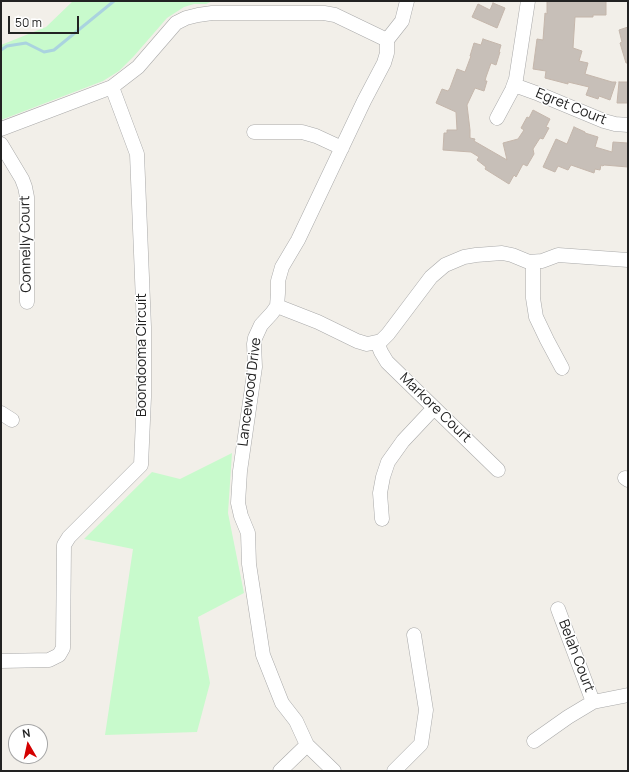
<!DOCTYPE html>
<style>
body{margin:0}
#map{position:relative;width:629px;height:772px;overflow:hidden;background:#f2efe9;font-family:Manrope,sans-serif}
canvas{display:block}
.frame{position:absolute;inset:0;border:2px solid #222;pointer-events:none}
.north{position:absolute;left:8px;top:724px;width:40px;height:40px;box-sizing:border-box;background:#fff;border:1px solid #a7a7a7;border-radius:50%;rotate:351deg;font-size:11px;font-weight:700;line-height:16px;text-align:center;color:#222}
.north::after{content:'';display:block;margin:auto;width:14px;height:18px;background:#d40000;clip-path:polygon(50% 0,100% 100%,50% 72%,0 100%)}
.scale{position:absolute;left:8px;top:16px;width:71px;height:18px;box-sizing:border-box;border:2px solid #222;border-top:0;padding-left:5px;font-size:12px;line-height:14px;white-space:nowrap;color:#222;-webkit-text-stroke:3px #fff;paint-order:stroke}
</style>
<div id="map">
<canvas width="629" height="772"></canvas>
<div class="frame"></div>
<div class="north">N</div>
<div class="scale">50 m</div>
</div>
<script>
const context = document.querySelector('canvas').getContext('2d');
context.lineJoin = 'round';
function paint(path, color) { context.fillStyle = color; context.fill(path, 'evenodd'); }
const toPath = rows => new Path2D(rows.map(r => 'M' + r).join(''));
function stroke(path, color, width, dash) { context.strokeStyle = color; context.lineWidth = width; context.lineCap = dash ? 'butt' : 'round'; context.setLineDash(dash || []); context.stroke(path); }
function drawText(font, color, halo, rows, align = 'center') {
  context.font = font + ' Manrope,sans-serif'; context.lineWidth = 3; context.setLineDash([]); context.textBaseline = 'middle'; context.strokeStyle = halo; context.fillStyle = color; for (const [text, x, y, turn = 0] of rows) {
    context.save(); context.translate(x, y); context.rotate((+turn || 0) * Math.PI / 180); context.textAlign = isNaN(turn) ? turn : align; if (halo) context.strokeText(text, 0, 0); context.fillText(text, 0, 0); context.restore();
  }
}
const park = toPath([
 [73,1,213,1,206,4,194,4,184,7,167,18,134,56,119,71,103,81,1,120,1,45,46,27],
 [232,453,228,513,244,593,198,617,210,683,197,732,105,735,133,549,84,539,152,472,180,479]
]);
const stream = toPath([
 [1,50,7,46,26,43,44,52,54,50,114,1]
]);
const building = toPath([
 [547,1,606,1,606,15,593,15,593,17,575,17,573,48,582,51,579,61,588,63,585,74,612,82,616,82,610,100,599,96,598,99,586,95,589,87,568,82,568,84,545,78,546,71,533,69,537,39,543,40,545,13,547,14,547,1],
 [493,3,505,8,497,28,472,17,478,4,490,10,493,3],
 [628,27,628,63,626,63,620,43,622,42,619,30,628,27],
 [483,39,501,45,499,52,500,52,496,65,491,63,486,77,485,81,487,81,484,91,475,88,467,105,470,130,470,138,475,139,474,141,507,160,503,143,518,139,524,130,521,128,527,117,529,118,533,110,550,119,546,127,549,128,543,139,540,138,533,149,534,154,527,166,523,164,516,177,514,175,509,184,485,169,486,167,477,160,479,157,471,152,443,150,444,133,447,133,447,130,457,130,456,112,436,103,442,89,448,91,450,88,457,69,465,72,471,56,470,56,474,43,481,45,483,39],
 [619,82,628,82,628,103,617,103,619,82],
 [574,127,585,132,585,133,598,137,595,147,612,152,613,142,628,143,628,167,604,165,603,166,601,165,600,170,595,169,594,173,571,165,568,170,558,166,555,172,543,167,556,139,567,144,574,127]
]);
const minor = toPath([
 [514,85,539,94,604,121,615,124,628,125],
 [497,118,512,90,516,79,528,1],
 [1,129,112,87,138,67,176,23,186,18,198,15,212,13,324,13,335,15,387,40],
 [254,132,302,132,316,136,342,148],
 [1,144,22,179,25,187,27,197,27,302],
 [533,262,533,298,536,317,547,340,562,368],
 [277,306,318,322,357,341,367,344,372,343,381,341,388,334,431,277,445,265,464,257,476,255,502,253,512,255,529,262,542,261,558,255,628,260],
 [377,342,381,352,387,362,498,470],
 [1,413,12,420],
 [625,478,628,480],
 [382,519,380,493,383,477,388,462,403,441,434,408],
 [558,609,593,702],
 [1,661,49,660,59,655,63,648,64,545,69,537,141,465,144,397,144,327,137,154,112,87],
 [534,741,568,717,593,702,628,695],
 [280,771,307,745],
 [334,771,307,745,296,721,282,703,263,655,249,564,248,533,241,516,238,503,240,471,255,367,254,344,255,338,261,325,272,313,277,306,278,293,278,281,282,267,298,240,364,101,384,63,387,53,387,40,402,21,407,1],
 [394,771,421,744,426,710,414,635]
]);
const streetNames = [
 ["Egret Court",571,107,22],
 ["Connelly Court",26,244,-91],
 ["Boondooma Circuit",142,355,-90],
 ["Lancewood Drive",250,392,-83],
 ["Markore Court",435,408,44],
 ["Belah Court",576,656,69]
];
paint(park, '#c8facc');
stroke(stream, '#aad3df', 3);
paint(building, '#c7bfb8');
stroke(building, '#c4b6ab', 1);
stroke(minor, '#a9a9a9', 15);
stroke(minor, '#fff', 14);
drawText('14px', '#222', '#fff', streetNames);
</script>
